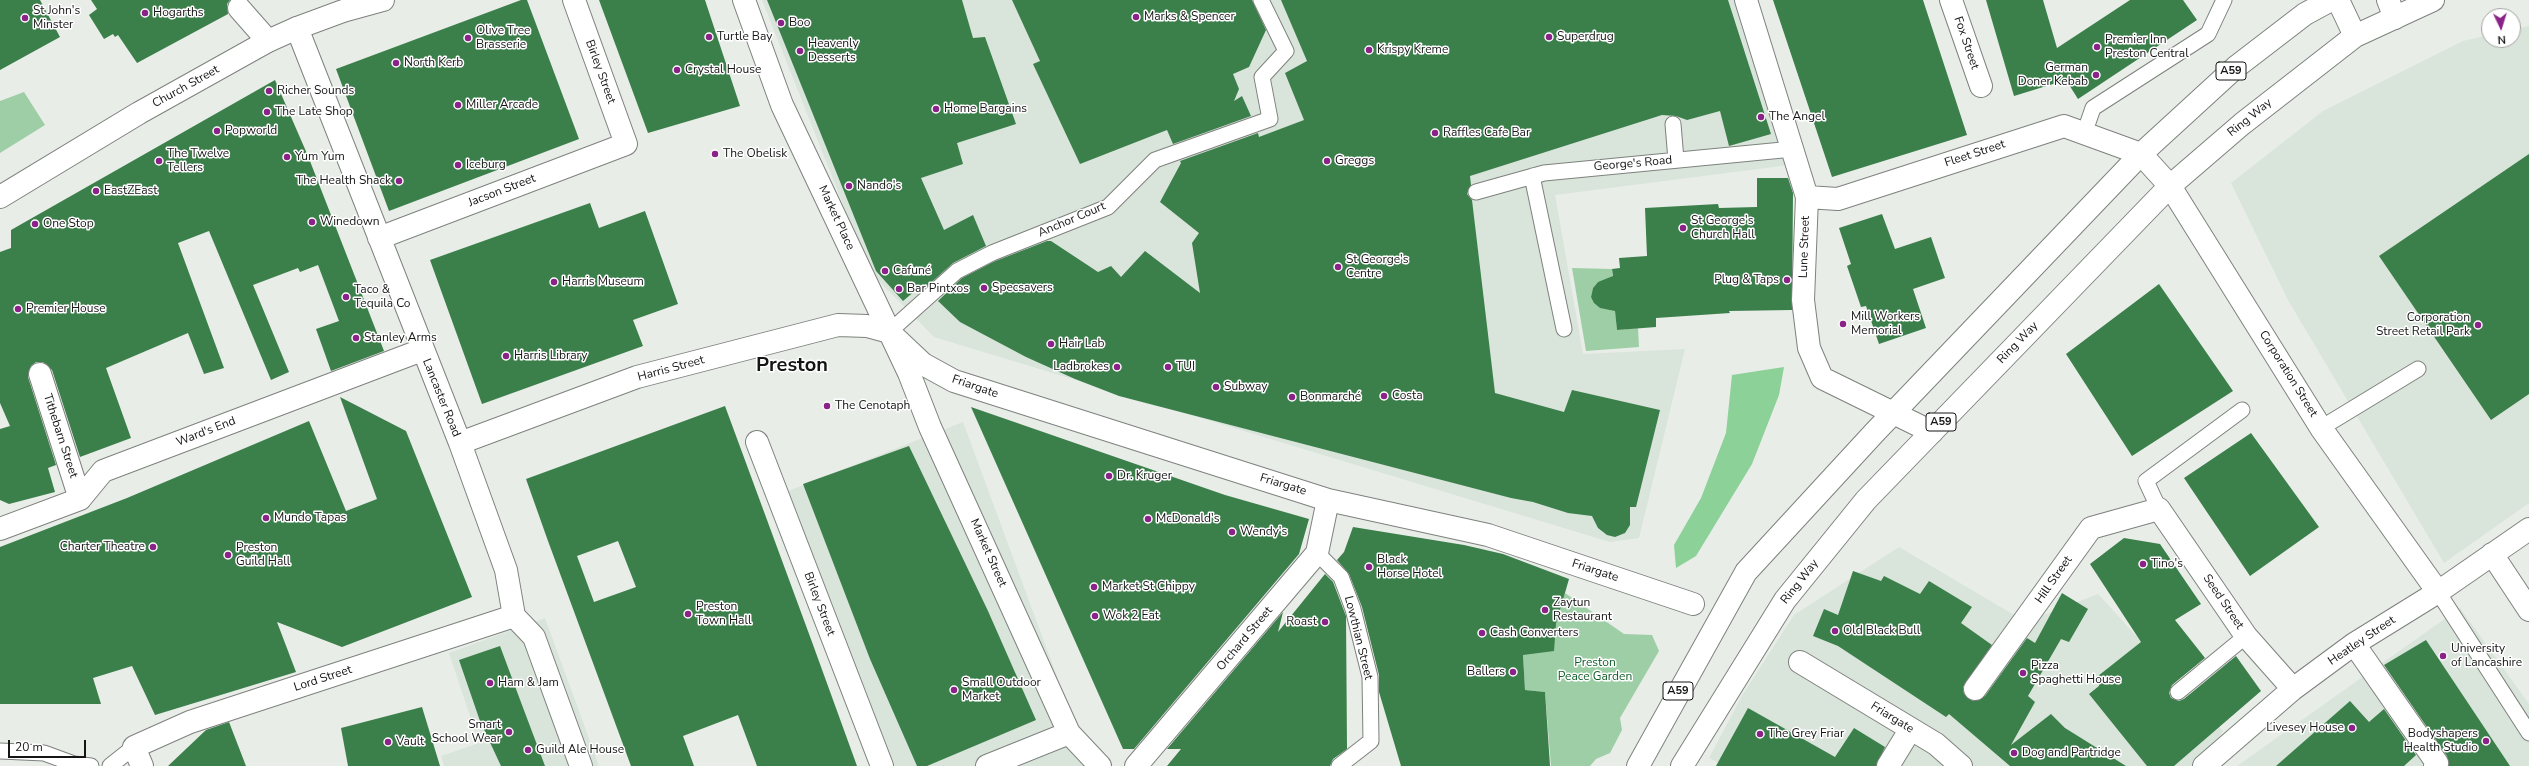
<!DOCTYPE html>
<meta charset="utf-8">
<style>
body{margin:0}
#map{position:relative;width:2529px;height:766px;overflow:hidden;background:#e8ede8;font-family:"Nunito Sans",sans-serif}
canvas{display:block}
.north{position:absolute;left:2481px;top:8px;width:40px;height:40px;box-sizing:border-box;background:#fff;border:1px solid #a1a1a1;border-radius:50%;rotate:176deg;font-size:11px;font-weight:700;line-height:16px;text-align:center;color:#141514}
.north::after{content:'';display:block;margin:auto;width:14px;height:18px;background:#8a2288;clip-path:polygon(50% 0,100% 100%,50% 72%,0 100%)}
.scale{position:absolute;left:8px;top:740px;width:78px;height:18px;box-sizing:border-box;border:2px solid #141514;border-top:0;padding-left:5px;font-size:12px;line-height:14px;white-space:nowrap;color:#141514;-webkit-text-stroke:3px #fff;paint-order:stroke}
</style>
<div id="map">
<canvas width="2529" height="766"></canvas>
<div class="north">N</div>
<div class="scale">20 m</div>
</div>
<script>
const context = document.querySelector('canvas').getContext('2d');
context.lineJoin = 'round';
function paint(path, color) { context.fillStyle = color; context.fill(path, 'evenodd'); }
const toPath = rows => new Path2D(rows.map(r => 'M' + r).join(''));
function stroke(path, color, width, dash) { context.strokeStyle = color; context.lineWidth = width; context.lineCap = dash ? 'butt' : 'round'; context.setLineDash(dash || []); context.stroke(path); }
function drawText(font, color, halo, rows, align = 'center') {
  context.font = font + ' "Nunito Sans",sans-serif'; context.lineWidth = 3; context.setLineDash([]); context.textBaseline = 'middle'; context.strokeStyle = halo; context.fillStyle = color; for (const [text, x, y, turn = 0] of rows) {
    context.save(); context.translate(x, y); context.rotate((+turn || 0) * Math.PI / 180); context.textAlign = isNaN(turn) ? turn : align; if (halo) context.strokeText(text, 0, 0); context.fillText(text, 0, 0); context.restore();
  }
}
const built = toPath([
 [762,0,1737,0,1789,165,1555,195,1583,354,1685,349,1639,538,1610,542,934,337,870,272],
 [2529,26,2529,503,2444,563,2288,300,2231,183,2323,111,2463,41,2489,35,2489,40,2513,40,2513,29],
 [963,422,1090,766,875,766,768,499],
 [1899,547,2026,622,2098,594,2223,731,2201,766,1725,766,1709,758,1743,694,1794,615],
 [2460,608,2529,704,2529,766,2237,766],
 [545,618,599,766,444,766,441,756,479,743,449,653]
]);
const green = toPath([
 [24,92,45,125,0,153,0,101],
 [1572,268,1612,269,1613,279,1598,282,1593,288,1591,297,1600,308,1615,309,1617,330,1638,328,1639,347,1586,351],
 [1565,593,1624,634,1652,635,1659,651,1620,718,1622,730,1610,753,1596,759,1590,766,1551,766,1545,692,1525,690,1523,655,1556,624]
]);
const forest = toPath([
 [1784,367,1779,395,1752,464,1696,556,1676,568,1674,545,1701,498,1726,433,1732,375]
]);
const building = toPath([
 [0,0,40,0,60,37,0,70],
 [91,0,230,0,227,4,228,14,137,63,118,35,115,37,113,34,104,39,89,15,97,9],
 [521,0,527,0,579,139,389,211,336,69],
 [599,0,705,0,740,106,648,133],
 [767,0,962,0,973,38,985,37,1016,124,957,143,963,164,921,178,944,230,973,215,986,246,953,263,925,288,922,285,903,301,876,271],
 [1012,0,1252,0,1266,30,1249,67,1233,74,1239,89,1234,101,1242,96,1251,116,1173,144,1167,130,1080,164,1033,64,1040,61],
 [1281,0,1728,0,1771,134,1729,146,1720,111,1687,120,1676,116,1662,115,1470,176,1471,185,1467,194,1472,200,1495,393,1564,412,1572,390,1660,410,1636,507,1630,507,1630,525,1625,533,1615,537,1607,535,1598,528,1592,516,1568,513,1533,502,1511,498,1119,396,1075,379,1026,357,960,322,938,301,962,278,993,262,1047,241,1051,241,1098,272,1111,266,1121,277,1145,251,1200,293,1192,243,1199,233,1160,202,1181,163,1180,161,1258,133,1259,137,1304,120,1285,73,1307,61],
 [1773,0,1923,0,1967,135,1832,177],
 [1986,0,2043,0,2057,48,2130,0,2183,0,2197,20,2078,99,2066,80,2014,96],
 [275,80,308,156,384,351,331,371,316,329,339,321,318,265,300,272,298,268,253,285,289,372,271,380,209,231,178,243,224,368,204,374,188,333,106,368,131,438,80,457,52,370,43,362,36,362,31,366,28,377,56,465,48,468,55,492,9,504,0,500,0,429,10,426,0,403,0,252,11,248,11,230],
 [2529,154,2529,394,2491,420,2379,256],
 [1757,178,1788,178,1793,193,1792,310,1729,311,1730,313,1656,318,1656,327,1617,330,1615,311,1600,308,1594,303,1591,297,1593,288,1598,282,1613,276,1612,269,1620,268,1619,258,1647,256,1645,208,1718,204,1719,208,1757,207],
 [590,203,599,228,645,211,678,304,633,320,643,346,482,404,430,260],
 [1882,214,1895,249,1931,237,1945,278,1913,289,1926,328,1879,344,1866,306,1861,307,1847,266,1851,264,1839,228],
 [2159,284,2233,391,2132,456,2066,354],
 [340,397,406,431,472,597,342,647,277,622,296,672,155,715,132,666,93,678,101,704,0,704,0,547,127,498,309,421,346,511,377,499],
 [725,406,812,642,857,766,757,766,738,715,683,736,694,766,631,766,548,541,526,479],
 [618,541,636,587,594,602,577,556],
 [971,407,1225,495,1309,519,1299,554,1134,749,1123,749],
 [2251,433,2319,527,2250,576,2184,478],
 [909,446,988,611,1036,720,927,766,917,766,870,659,803,484],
 [1353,527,1464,545,1503,554,1569,579,1556,624,1554,651,1523,655,1525,690,1545,692,1550,766,1401,766,1379,692,1379,675,1362,607,1349,574,1337,560,1344,552],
 [2124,538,2160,544,2201,604,2175,620,2205,658,2172,685,2169,693,2171,698,2179,701,2184,699,2236,656,2261,691,2174,766,2147,766,2089,694,2099,686,2098,676,2141,642,2090,564],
 [1853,571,1881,581,1884,576,1920,594,1929,581,1972,607,1961,623,1992,645,1963,687,1964,694,1973,701,1985,696,2027,638,2035,643,2062,593,2088,609,2069,642,2061,639,2028,696,2035,702,2011,745,2051,714,2065,728,2126,766,2010,766,1949,714,1946,717,1838,646,1813,636,1824,609,1838,615],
 [1325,574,1333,582,1346,616,1347,749,1333,759,1330,766,1167,766,1181,749,1167,749,1283,612,1278,632],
 [2426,640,2510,766,2449,766,2447,756,2384,665],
 [500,646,522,705,545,766,501,766,480,721,459,660],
 [2350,701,2369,722,2384,709,2416,755,2404,766,2276,766],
 [422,707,440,766,348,766,341,728],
 [1748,708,1835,757,1854,728,1885,747,1876,766,1716,766],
 [229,722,246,766,168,766,206,730]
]);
const lane = toPath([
 [1673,124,1676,160],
 [2084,134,2093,108,2208,34,2224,0],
 [1532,176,1564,329],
 [1476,192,1544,173,1793,149],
 [889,332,957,271,992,253,1108,207,1155,160,1270,119,1262,77,1286,51,1261,0],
 [2321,428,2418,369],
 [2159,509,2146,481,2242,410],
 [1317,553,1341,577,1353,609,1370,677,1371,741,1339,766],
 [2438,592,2529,733],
 [2178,692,2246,636],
 [0,751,44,753,74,764,91,766],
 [110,766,134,747]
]);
const street = toPath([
 [383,0,343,11,297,28,460,443,506,570,514,616,534,637,581,766],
 [744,0,782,105,909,373,930,427,1069,733,1100,766],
 [1746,0,1807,197,1803,300,1809,348,1822,378,1932,432],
 [1951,0,1981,86],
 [239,8,268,41],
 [1807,197,1838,199,2064,126,2141,154,2170,186,2321,428,2438,592],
 [379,238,626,144,574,0],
 [889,332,923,364,954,381,1328,500,1488,535,1693,604],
 [40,374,80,499],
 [757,442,882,766],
 [460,443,637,377,838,325,867,326,889,332],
 [0,529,80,499,103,471,422,350],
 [2492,554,2529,610],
 [2354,644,2437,763,2435,766],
 [1800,662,1936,744,1961,766],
 [1975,689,2091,528,2159,509,2246,636,2293,689],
 [142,766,134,747,190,722,514,616],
 [987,766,1069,733],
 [1136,766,1317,553,1328,500],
 [1888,766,1910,730],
 [2204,766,2293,689,2354,644,2438,592,2529,529]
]);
const secondary = toPath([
 [2388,0,2395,18],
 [0,197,139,113,268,41,297,28]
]);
const highway = toPath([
 [2338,0,2355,36],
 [1638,766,1746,572,1875,432,2141,154,2236,67,2305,14,2331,0],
 [1682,766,1785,600,1866,500,2170,186,2242,124,2355,36,2433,0]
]);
const markers = [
 [145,13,4,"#8a2288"],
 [1136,17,4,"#8a2288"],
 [25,18,4,"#8a2288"],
 [781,23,4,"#8a2288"],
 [709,37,4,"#8a2288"],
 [1549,37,4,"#8a2288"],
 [468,38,4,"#8a2288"],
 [2097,47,4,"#8a2288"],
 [1369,50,4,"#8a2288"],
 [800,51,4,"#8a2288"],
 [396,63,4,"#8a2288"],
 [677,70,4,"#8a2288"],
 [2096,75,4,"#8a2288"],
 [269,91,4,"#8a2288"],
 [458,105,4,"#8a2288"],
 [936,109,4,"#8a2288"],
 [267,112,4,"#8a2288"],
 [1761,117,4,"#8a2288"],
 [217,131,4,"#8a2288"],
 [1435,133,4,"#8a2288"],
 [715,154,4,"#8a2288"],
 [287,157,4,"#8a2288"],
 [159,161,4,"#8a2288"],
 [1327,161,4,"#8a2288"],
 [458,165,4,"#8a2288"],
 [399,181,4,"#8a2288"],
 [849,186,4,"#8a2288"],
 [96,191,4,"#8a2288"],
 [312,222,4,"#8a2288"],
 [35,224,4,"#8a2288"],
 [1683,228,4,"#8a2288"],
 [1338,267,4,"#8a2288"],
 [885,271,4,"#8a2288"],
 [1787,280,4,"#8a2288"],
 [554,282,4,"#8a2288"],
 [984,288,4,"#8a2288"],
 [899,289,4,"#8a2288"],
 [346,297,4,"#8a2288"],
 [18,309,4,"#8a2288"],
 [1843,324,4,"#8a2288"],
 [2478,325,4,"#8a2288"],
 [356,338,4,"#8a2288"],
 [1051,344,4,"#8a2288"],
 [506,356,4,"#8a2288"],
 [1117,367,4,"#8a2288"],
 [1168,367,4,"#8a2288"],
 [1216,387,4,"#8a2288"],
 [1384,396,4,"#8a2288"],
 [1292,397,4,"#8a2288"],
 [827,406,4,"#8a2288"],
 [1109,476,4,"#8a2288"],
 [266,518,4,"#8a2288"],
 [1148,519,4,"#8a2288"],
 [1232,532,4,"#8a2288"],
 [153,547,4,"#8a2288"],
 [228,555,4,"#8a2288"],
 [2143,564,4,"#8a2288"],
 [1369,567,4,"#8a2288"],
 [1094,587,4,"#8a2288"],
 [1545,610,4,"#8a2288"],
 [688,614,4,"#8a2288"],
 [1095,616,4,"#8a2288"],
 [1325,622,4,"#8a2288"],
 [1835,631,4,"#8a2288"],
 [1482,633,4,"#8a2288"],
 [2443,656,4,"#8a2288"],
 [1513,672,4,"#8a2288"],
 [2023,673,4,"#8a2288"],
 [490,683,4,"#8a2288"],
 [954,690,4,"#8a2288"],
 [2352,728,4,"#8a2288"],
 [509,732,4,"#8a2288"],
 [1760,734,4,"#8a2288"],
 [2486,741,4,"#8a2288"],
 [388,742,4,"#8a2288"],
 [528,750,4,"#8a2288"],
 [2014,753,4,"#8a2288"]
];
const shields = [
 [2231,71,30],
 [1941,422,30],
 [1678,691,30]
];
const shieldNames = [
 ["A59",2231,71],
 ["A59",1941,422],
 ["A59",1678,691]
];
const poiNames = [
 ["St John's",33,11],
 ["Minster",33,25],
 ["Hogarths",153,13],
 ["Marks & Spencer",1144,17],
 ["Boo",789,23],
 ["Olive Tree",476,31],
 ["Brasserie",476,45],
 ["Turtle Bay",717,37],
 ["Superdrug",1557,37],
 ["Premier Inn",2105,40],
 ["Preston Central",2105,54],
 ["Heavenly",808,44],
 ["Desserts",808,58],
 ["Krispy Kreme",1377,50],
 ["North Kerb",404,63],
 ["German",2088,68,"right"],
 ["Doner Kebab",2088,82,"right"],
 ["Crystal House",685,70],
 ["Richer Sounds",277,91],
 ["Miller Arcade",466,105],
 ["Home Bargains",944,109],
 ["The Late Shop",275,112],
 ["The Angel",1769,117],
 ["Popworld",225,131],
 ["Raffles Cafe Bar",1443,133],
 ["The Twelve",167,154],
 ["Tellers",167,168],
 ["The Obelisk",723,154],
 ["Yum Yum",295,157],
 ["Greggs",1335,161],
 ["Iceburg",466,165],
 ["The Health Shack",391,181,"right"],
 ["Nando's",857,186],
 ["EastZEast",104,191],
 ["St George's",1691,221],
 ["Church Hall",1691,235],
 ["Winedown",320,222],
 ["One Stop",43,224],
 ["St George's",1346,260],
 ["Centre",1346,274],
 ["Cafuné",893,271],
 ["Plug & Taps",1779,280,"right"],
 ["Harris Museum",562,282],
 ["Specsavers",992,288],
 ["Bar Pintxos",907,289],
 ["Taco &",354,290],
 ["Tequila Co",354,304],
 ["Premier House",26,309],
 ["Mill Workers",1851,317],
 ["Memorial",1851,331],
 ["Corporation",2470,318,"right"],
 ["Street Retail Park",2470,332,"right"],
 ["Stanley Arms",364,338],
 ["Hair Lab",1059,344],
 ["Harris Library",514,356],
 ["Ladbrokes",1109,367,"right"],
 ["TUI",1176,367],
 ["Subway",1224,387],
 ["Costa",1392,396],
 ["Bonmarché",1300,397],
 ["The Cenotaph",835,406],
 ["Dr. Kruger",1117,476],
 ["Mundo Tapas",274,518],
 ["McDonald's",1156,519],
 ["Wendy's",1240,532],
 ["Charter Theatre",145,547,"right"],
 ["Preston",236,548],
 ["Guild Hall",236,562],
 ["Black",1377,560],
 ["Horse Hotel",1377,574],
 ["Tino's",2151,564],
 ["Market St Chippy",1102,587],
 ["Zaytun",1553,603],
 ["Restaurant",1553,617],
 ["Preston",696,607],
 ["Town Hall",696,621],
 ["Wok 2 Eat",1103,616],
 ["Roast",1317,622,"right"],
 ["Old Black Bull",1843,631],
 ["Cash Converters",1490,633],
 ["University",2451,649],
 ["of Lancashire",2451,663],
 ["Pizza",2031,666],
 ["Spaghetti House",2031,680],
 ["Ballers",1505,672,"right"],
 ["Ham & Jam",498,683],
 ["Small Outdoor",962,683],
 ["Market",962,697],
 ["Smart",501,725,"right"],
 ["School Wear",501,739,"right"],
 ["Livesey House",2344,728,"right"],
 ["The Grey Friar",1768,734],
 ["Bodyshapers",2478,734,"right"],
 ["Health Studio",2478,748,"right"],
 ["Vault",396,742],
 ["Guild Ale House",536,750],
 ["Dog and Partridge",2022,753]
];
const streetNames = [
 ["Fox Street",1966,43,71],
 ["Birley Street",600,72,70],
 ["Church Street",186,87,-29],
 ["Ring Way",2250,118,-39],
 ["Fleet Street",1975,154,-18],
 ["George's Road",1633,164,-5],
 ["Jacson Street",502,191,-21],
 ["Market Place",836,218,65],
 ["Anchor Court",1072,220,-23],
 ["Lune Street",1805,247,-88],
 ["Ring Way",2018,343,-46],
 ["Harris Street",671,369,-15],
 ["Corporation Street",2288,374,58],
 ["Friargate",975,387,19],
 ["Lancaster Road",441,398,68],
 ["Ward's End",206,432,-21],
 ["Tithebarn Street",60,436,72],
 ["Friargate",1283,485,17],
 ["Market Street",988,553,66],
 ["Friargate",1595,571,18],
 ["Hill Street",2054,580,-55],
 ["Ring Way",1800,582,-52],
 ["Seed Street",2223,602,56],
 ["Birley Street",819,604,69],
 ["Lowthian Street",1358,638,76],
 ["Orchard Street",1245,639,-50],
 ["Heatley Street",2362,641,-34],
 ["Lord Street",323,679,-18],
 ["Friargate",1892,718,32]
];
const parkNames = [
 ["Preston",1595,663],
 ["Peace Garden",1595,677]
];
const townNames = [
 ["Preston",792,366]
];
paint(built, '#d9e4da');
paint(green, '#9ecea5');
paint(forest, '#8cd198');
paint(building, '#3b7f4a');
stroke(lane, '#7e827e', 17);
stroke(street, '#7e827e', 24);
stroke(secondary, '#7e827e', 24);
stroke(highway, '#7e827e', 24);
stroke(lane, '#fff', 15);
stroke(street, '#fff', 22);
stroke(secondary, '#fff', 22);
stroke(highway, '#fff', 22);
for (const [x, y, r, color] of markers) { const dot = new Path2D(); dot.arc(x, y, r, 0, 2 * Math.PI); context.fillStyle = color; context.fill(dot); stroke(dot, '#fff', 1.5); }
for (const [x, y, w] of shields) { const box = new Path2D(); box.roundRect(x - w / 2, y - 9, w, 18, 3); context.fillStyle = '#fff'; context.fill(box); stroke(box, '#141514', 1); }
drawText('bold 11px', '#141514', null, shieldNames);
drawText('12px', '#141514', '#fff', poiNames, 'left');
drawText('12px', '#141514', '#fff', streetNames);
drawText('12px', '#105c28', '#fff', parkNames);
drawText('bold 20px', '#141514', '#fff', townNames);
</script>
